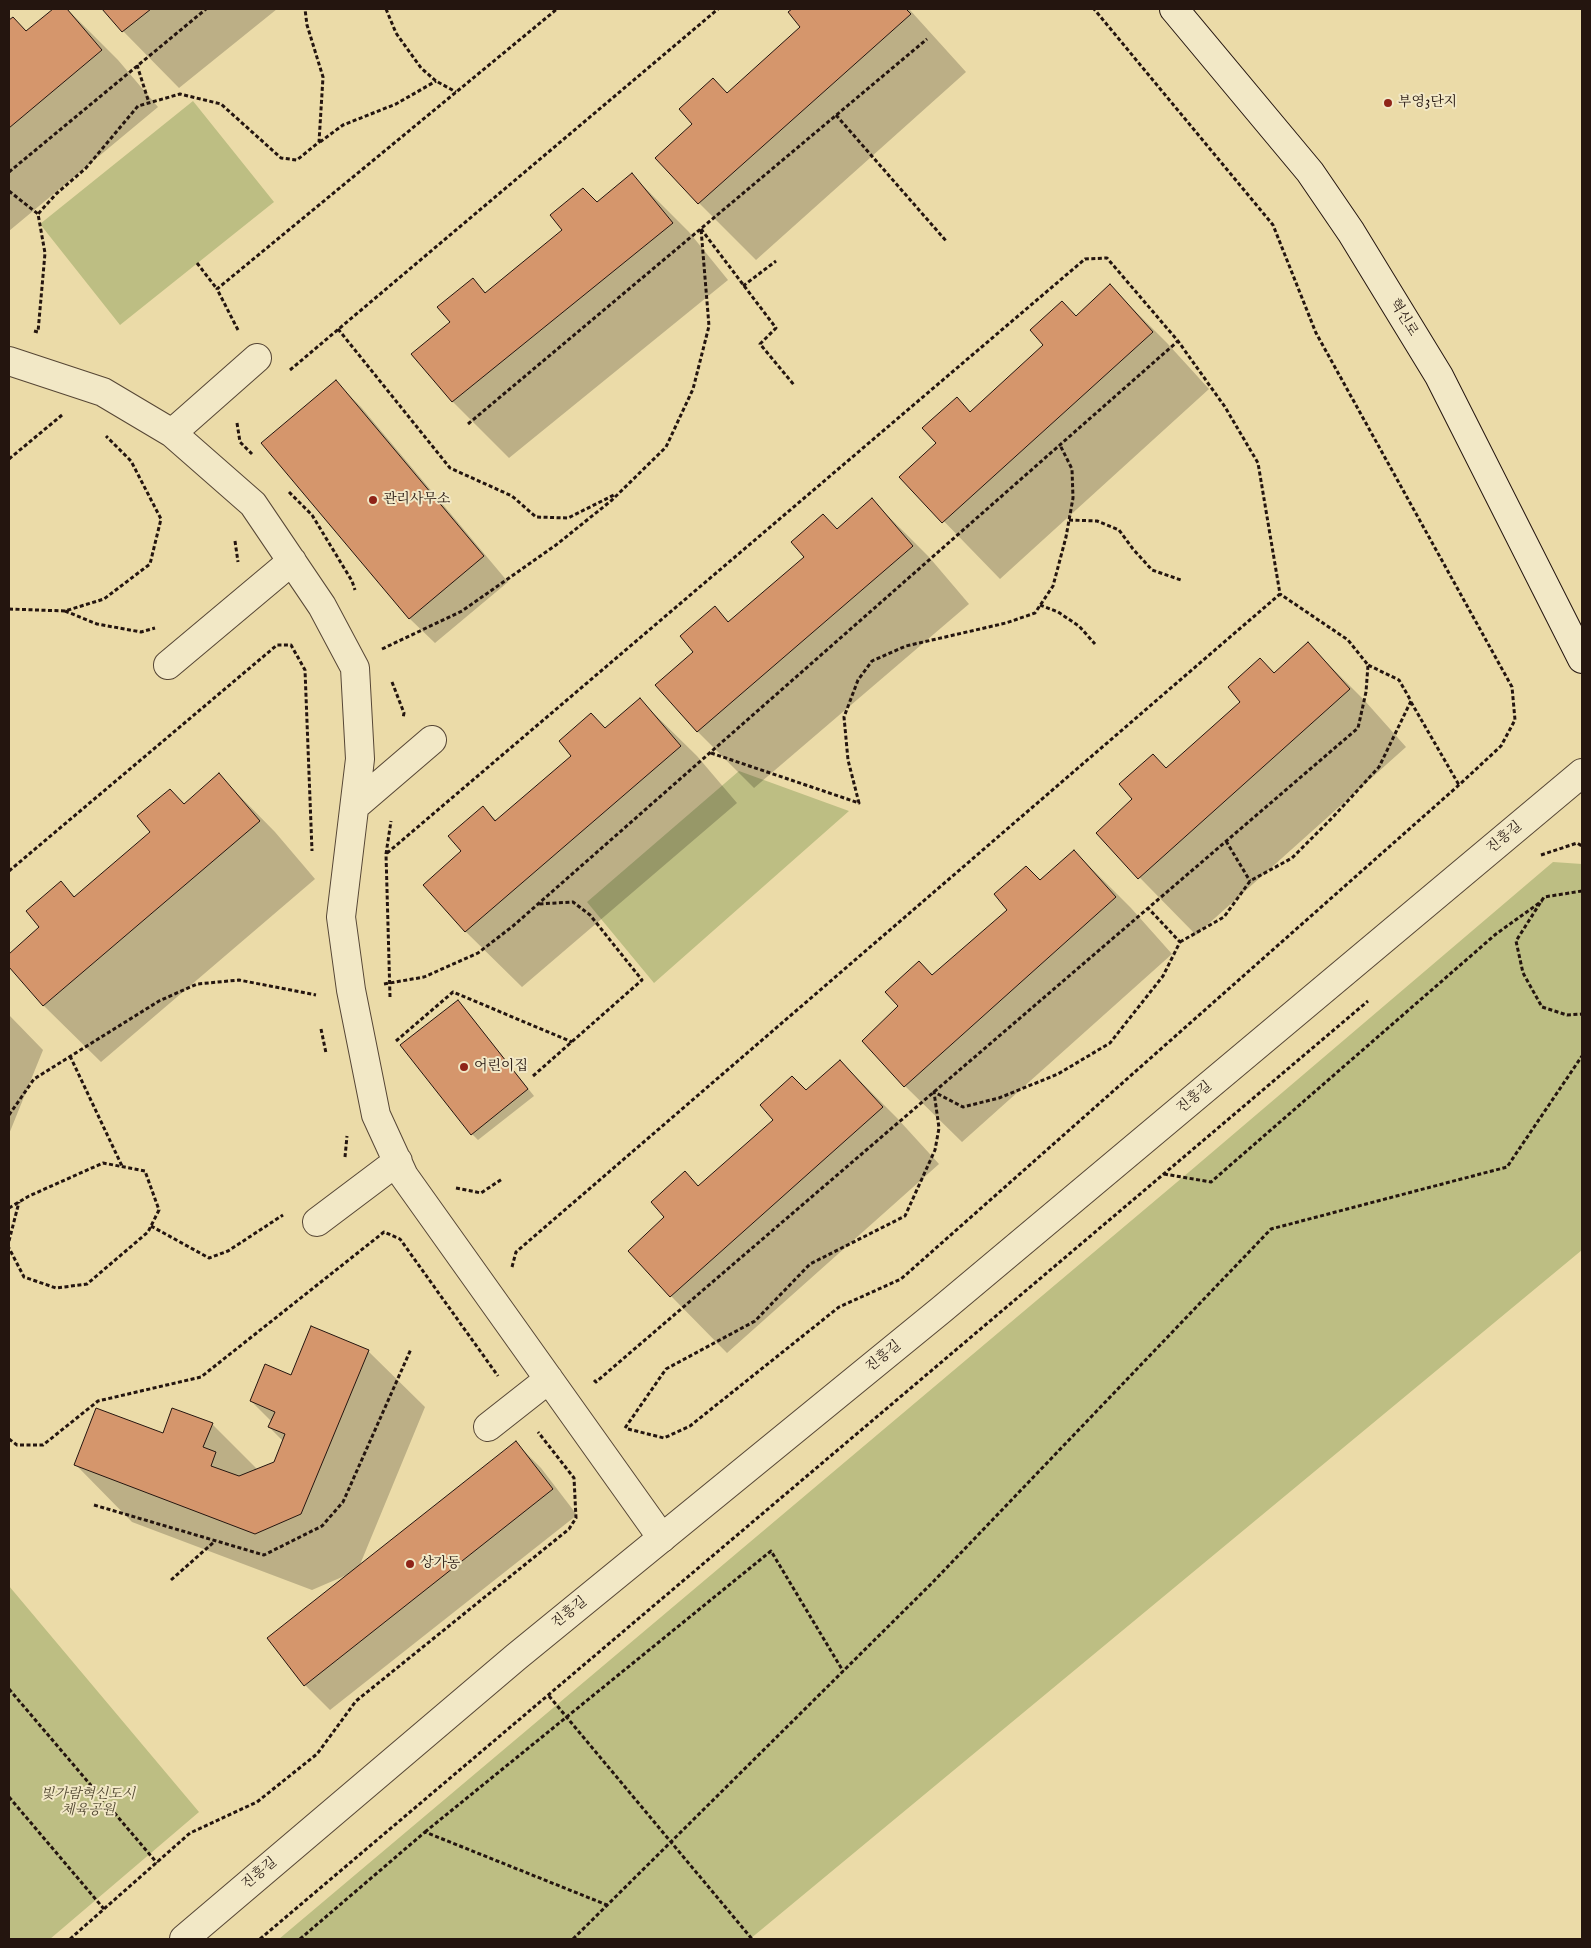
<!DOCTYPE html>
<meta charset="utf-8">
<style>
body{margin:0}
#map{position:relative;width:1591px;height:1948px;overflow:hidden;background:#ebdba8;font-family:"IM FELL English",serif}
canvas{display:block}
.frame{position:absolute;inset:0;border:10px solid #24150f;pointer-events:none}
</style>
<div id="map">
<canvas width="1591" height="1948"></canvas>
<div class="frame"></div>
</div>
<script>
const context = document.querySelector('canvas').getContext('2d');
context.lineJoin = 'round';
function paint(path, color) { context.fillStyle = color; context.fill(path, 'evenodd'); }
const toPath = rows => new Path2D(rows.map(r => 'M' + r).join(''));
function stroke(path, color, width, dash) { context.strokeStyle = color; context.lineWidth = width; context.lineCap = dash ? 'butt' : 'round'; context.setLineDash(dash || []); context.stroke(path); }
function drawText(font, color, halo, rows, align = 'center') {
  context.font = font + ' "IM FELL English","Noto Serif KR",serif'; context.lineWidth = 4; context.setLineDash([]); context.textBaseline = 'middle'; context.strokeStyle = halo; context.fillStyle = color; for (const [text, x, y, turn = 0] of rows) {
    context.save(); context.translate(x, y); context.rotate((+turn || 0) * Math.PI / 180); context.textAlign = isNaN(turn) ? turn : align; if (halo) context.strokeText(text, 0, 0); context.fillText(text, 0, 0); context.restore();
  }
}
const green = toPath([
 [193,101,274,202,120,325,40,224],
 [739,771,849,811,654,983,587,902],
 [1553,862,1582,864,1582,1250,750,1939,279,1939,1189,1172],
 [9,1586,199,1812,50,1939,9,1939]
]);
const shadow = toPath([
 [55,9,67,9,118,60,158,107,9,231,9,21,12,18,26,32],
 [104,9,277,9,179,88,123,31],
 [794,9,909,9,966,72,756,260,699,203,728,94,802,27,790,12],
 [632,175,689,232,728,280,509,458,452,401,451,323,473,279,486,293],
 [1110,286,1167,343,1209,389,1000,579,901,477],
 [336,382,361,407,508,582,435,643,410,619,263,443],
 [872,500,929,557,969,604,754,788,697,731,695,652,715,608,729,622],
 [1308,644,1365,701,1406,747,1196,935,1097,834],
 [640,700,697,756,737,803,522,987,465,931,463,852,483,808,497,821],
 [219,775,275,832,315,879,101,1062,44,1006,9,966,9,955,41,927,61,883,75,897],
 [1074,851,1131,908,1172,954,962,1142,905,1086,933,976],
 [464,1008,534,1096,478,1140,472,1134],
 [9,1015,43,1050,9,1134],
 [840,1061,897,1118,939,1164,727,1353,671,1296,685,1173,699,1187],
 [368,1351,425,1407,359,1567,516,1443,541,1468,577,1515,330,1710,305,1685,269,1639,349,1574,312,1590,132,1522,76,1465,163,1434,212,1424,258,1470,275,1463,283,1441,269,1427,272,1422,251,1401,291,1376]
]);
const building = toPath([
 [53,9,67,9,102,50,9,128,9,20,13,17,26,31,53,9],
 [102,9,151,9,122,32,102,9],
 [792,9,906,9,911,14,698,204,655,158,692,124,679,109,713,78,727,93,800,27,788,12,792,9],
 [632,173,673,223,452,402,411,354,450,322,437,307,473,278,485,293,562,230,550,215,583,188,597,202,632,173],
 [1110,284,1153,332,942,523,899,477,936,443,922,428,957,397,970,412,1043,345,1030,330,1062,301,1076,316,1110,284],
 [336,380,484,556,409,619,261,443,336,380],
 [872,498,913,546,697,732,655,685,693,652,680,636,715,606,728,622,804,557,791,542,823,514,837,529,872,498],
 [1308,642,1350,689,1138,879,1096,833,1132,799,1119,784,1153,754,1166,768,1240,702,1228,687,1260,658,1274,673,1308,642],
 [640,698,681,746,465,932,423,885,461,851,448,836,483,806,495,821,571,756,559,741,591,713,605,728,640,698],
 [219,773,260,821,43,1006,9,967,9,954,39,927,26,911,61,881,74,897,150,832,137,816,170,789,184,804,219,773],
 [1074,850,1116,897,904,1087,862,1041,898,1006,885,992,919,961,932,975,1007,910,994,894,1026,866,1040,880,1074,850],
 [458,1000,528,1089,471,1135,400,1045,458,1000],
 [840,1060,883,1107,670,1297,628,1251,664,1217,651,1202,685,1171,698,1186,773,1120,760,1105,792,1076,806,1090,840,1060],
 [311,1326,369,1350,301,1514,255,1534,74,1465,96,1408,163,1433,172,1408,213,1423,203,1447,216,1452,211,1466,239,1476,274,1462,285,1434,268,1427,275,1412,250,1401,265,1364,291,1375,311,1326],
 [516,1441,553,1489,304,1686,267,1638,516,1441]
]);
const path = toPath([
 [386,9,396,33,421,68,436,81,456,92],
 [137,65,149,103],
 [836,115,947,242],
 [320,142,343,125,396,104,436,81],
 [9,172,206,9],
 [9,191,38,214],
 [701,229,776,328,760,344,794,385],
 [197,263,217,289],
 [743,286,776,261],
 [338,329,450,468,512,496,536,517,568,518,614,495],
 [238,330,217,289,557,9],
 [34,331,38,332,45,253,38,214,56,194,86,168,138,106,180,94,221,104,281,158,297,160,319,142,323,77,307,25,305,9],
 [290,370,718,9],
 [237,423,240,442,252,454],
 [468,424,927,39],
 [9,459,62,415],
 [289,492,312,515,352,581,355,590],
 [1069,520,1097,521,1119,530,1133,549,1152,570,1181,580],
 [235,541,238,562],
 [1040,605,1058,612,1079,626,1095,644],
 [9,609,65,611,104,599,150,564,161,519,131,461,106,436],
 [65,611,97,624,141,632,155,628],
 [382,649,462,611,556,545,612,500,666,447,693,389,709,326,701,229],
 [392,682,404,713,403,718],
 [1411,702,1459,785],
 [711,753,859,803,848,760,844,717,858,680,872,661,906,646,1006,623,1035,613,1053,586,1066,537,1073,498,1072,469,1060,445],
 [1226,841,1250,881],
 [1541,855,1577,843,1582,846],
 [9,871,277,645,291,645,305,670,312,851],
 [1582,891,1544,897,1516,941,1523,973,1542,1007,1567,1015,1582,1014],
 [1180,942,1224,917,1250,881,1292,858,1333,817,1379,767,1411,701,1399,680,1368,665],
 [384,984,424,977,478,953,513,926,1178,341,1107,258,1085,259,386,854],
 [390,997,386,854,391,821],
 [321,1029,326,1053],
 [396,1041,453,992,572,1042],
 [70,1056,122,1166],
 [533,1076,642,980,590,915,573,902,539,904],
 [9,1115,34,1079,159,1001,197,984,239,980,316,995],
 [345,1157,347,1136],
 [1164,1174,1211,1182,1496,934,1542,901],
 [456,1188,481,1193,502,1179],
 [9,1208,29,1196,103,1163,145,1171,159,1210,148,1232,87,1284,56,1288,24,1277,9,1248],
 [151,1226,209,1258,228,1251,283,1215],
 [9,1241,19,1202],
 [512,1267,516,1252,1280,594,1258,463,1225,407,1178,341],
 [594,1380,596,1382,1358,728,1366,692,1368,665,1348,640,1280,594],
 [625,1428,666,1369,755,1321,810,1264,905,1216,935,1150,939,1128,934,1092,963,1107,999,1098,1058,1074,1110,1043,1163,976,1180,942,1148,908],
 [628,1429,664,1438,690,1426,839,1307,901,1279,1459,785,1501,746,1515,720,1512,687,1316,333,1273,225,1094,9],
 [9,1439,17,1445,43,1445,98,1401,201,1377,384,1232,400,1239,498,1376],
 [94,1505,264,1555,322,1526,343,1502,411,1349],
 [171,1580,215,1541],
 [9,1689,157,1863],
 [549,1696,752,1939],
 [9,1797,104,1909],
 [425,1832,771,1551,843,1671],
 [70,1939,190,1833,257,1802,317,1754,356,1701,569,1529,576,1518,574,1478,538,1432],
 [260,1939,1368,1001],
 [300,1939,425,1832,607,1905],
 [573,1939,932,1583,1271,1229,1507,1167,1582,1056]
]);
const minor = toPath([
 [9,361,103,392,172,433,253,504,322,606,355,668,360,759,341,917,351,990,376,1115,404,1176,662,1538],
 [172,433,257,358],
 [168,665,292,561],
 [355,806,432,740],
 [317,1222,398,1161],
 [488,1427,549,1379]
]);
const tertiary = toPath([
 [184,1939,516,1657,941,1310,1582,773]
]);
const secondary = toPath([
 [1174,9,1310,172,1351,232,1439,376,1582,659]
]);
const markers = [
 [1388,103,5,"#8f2418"],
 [373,500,5,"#8f2418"],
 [464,1067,5,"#8f2418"],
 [410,1564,5,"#8f2418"]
];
const poiNames = [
 ["부영3단지",1398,103],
 ["관리사무소",383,500],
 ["어린이집",474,1067],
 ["상가동",420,1564]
];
const streetNames = [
 ["혁신로",1403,318,59],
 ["진흥길",1505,838,-40],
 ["진흥길",1195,1098,-40],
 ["진흥길",884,1357,-39],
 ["진흥길",570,1613,-39],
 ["진흥길",260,1874,-40]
];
const parkNames = [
 ["빛가람혁신도시",88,1795],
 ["체육공원",88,1811]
];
paint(green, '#bdbe83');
paint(shadow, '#0003');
paint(building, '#d5966c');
stroke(building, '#24150f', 1);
stroke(minor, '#564635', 30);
stroke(tertiary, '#564635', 30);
stroke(secondary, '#24150f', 30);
stroke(path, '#24150f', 3, [4, 2.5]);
stroke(minor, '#f2e8c6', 28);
stroke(tertiary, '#f2e8c6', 28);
stroke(secondary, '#f2e8c6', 28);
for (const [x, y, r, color] of markers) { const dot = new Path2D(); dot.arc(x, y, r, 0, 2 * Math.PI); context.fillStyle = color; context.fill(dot); stroke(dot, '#f2e8c6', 2); }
drawText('14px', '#24150f', '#f2e8c6', poiNames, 'left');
drawText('14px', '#24150f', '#f2e8c6', streetNames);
drawText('italic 14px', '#524832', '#f2e8c6', parkNames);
</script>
